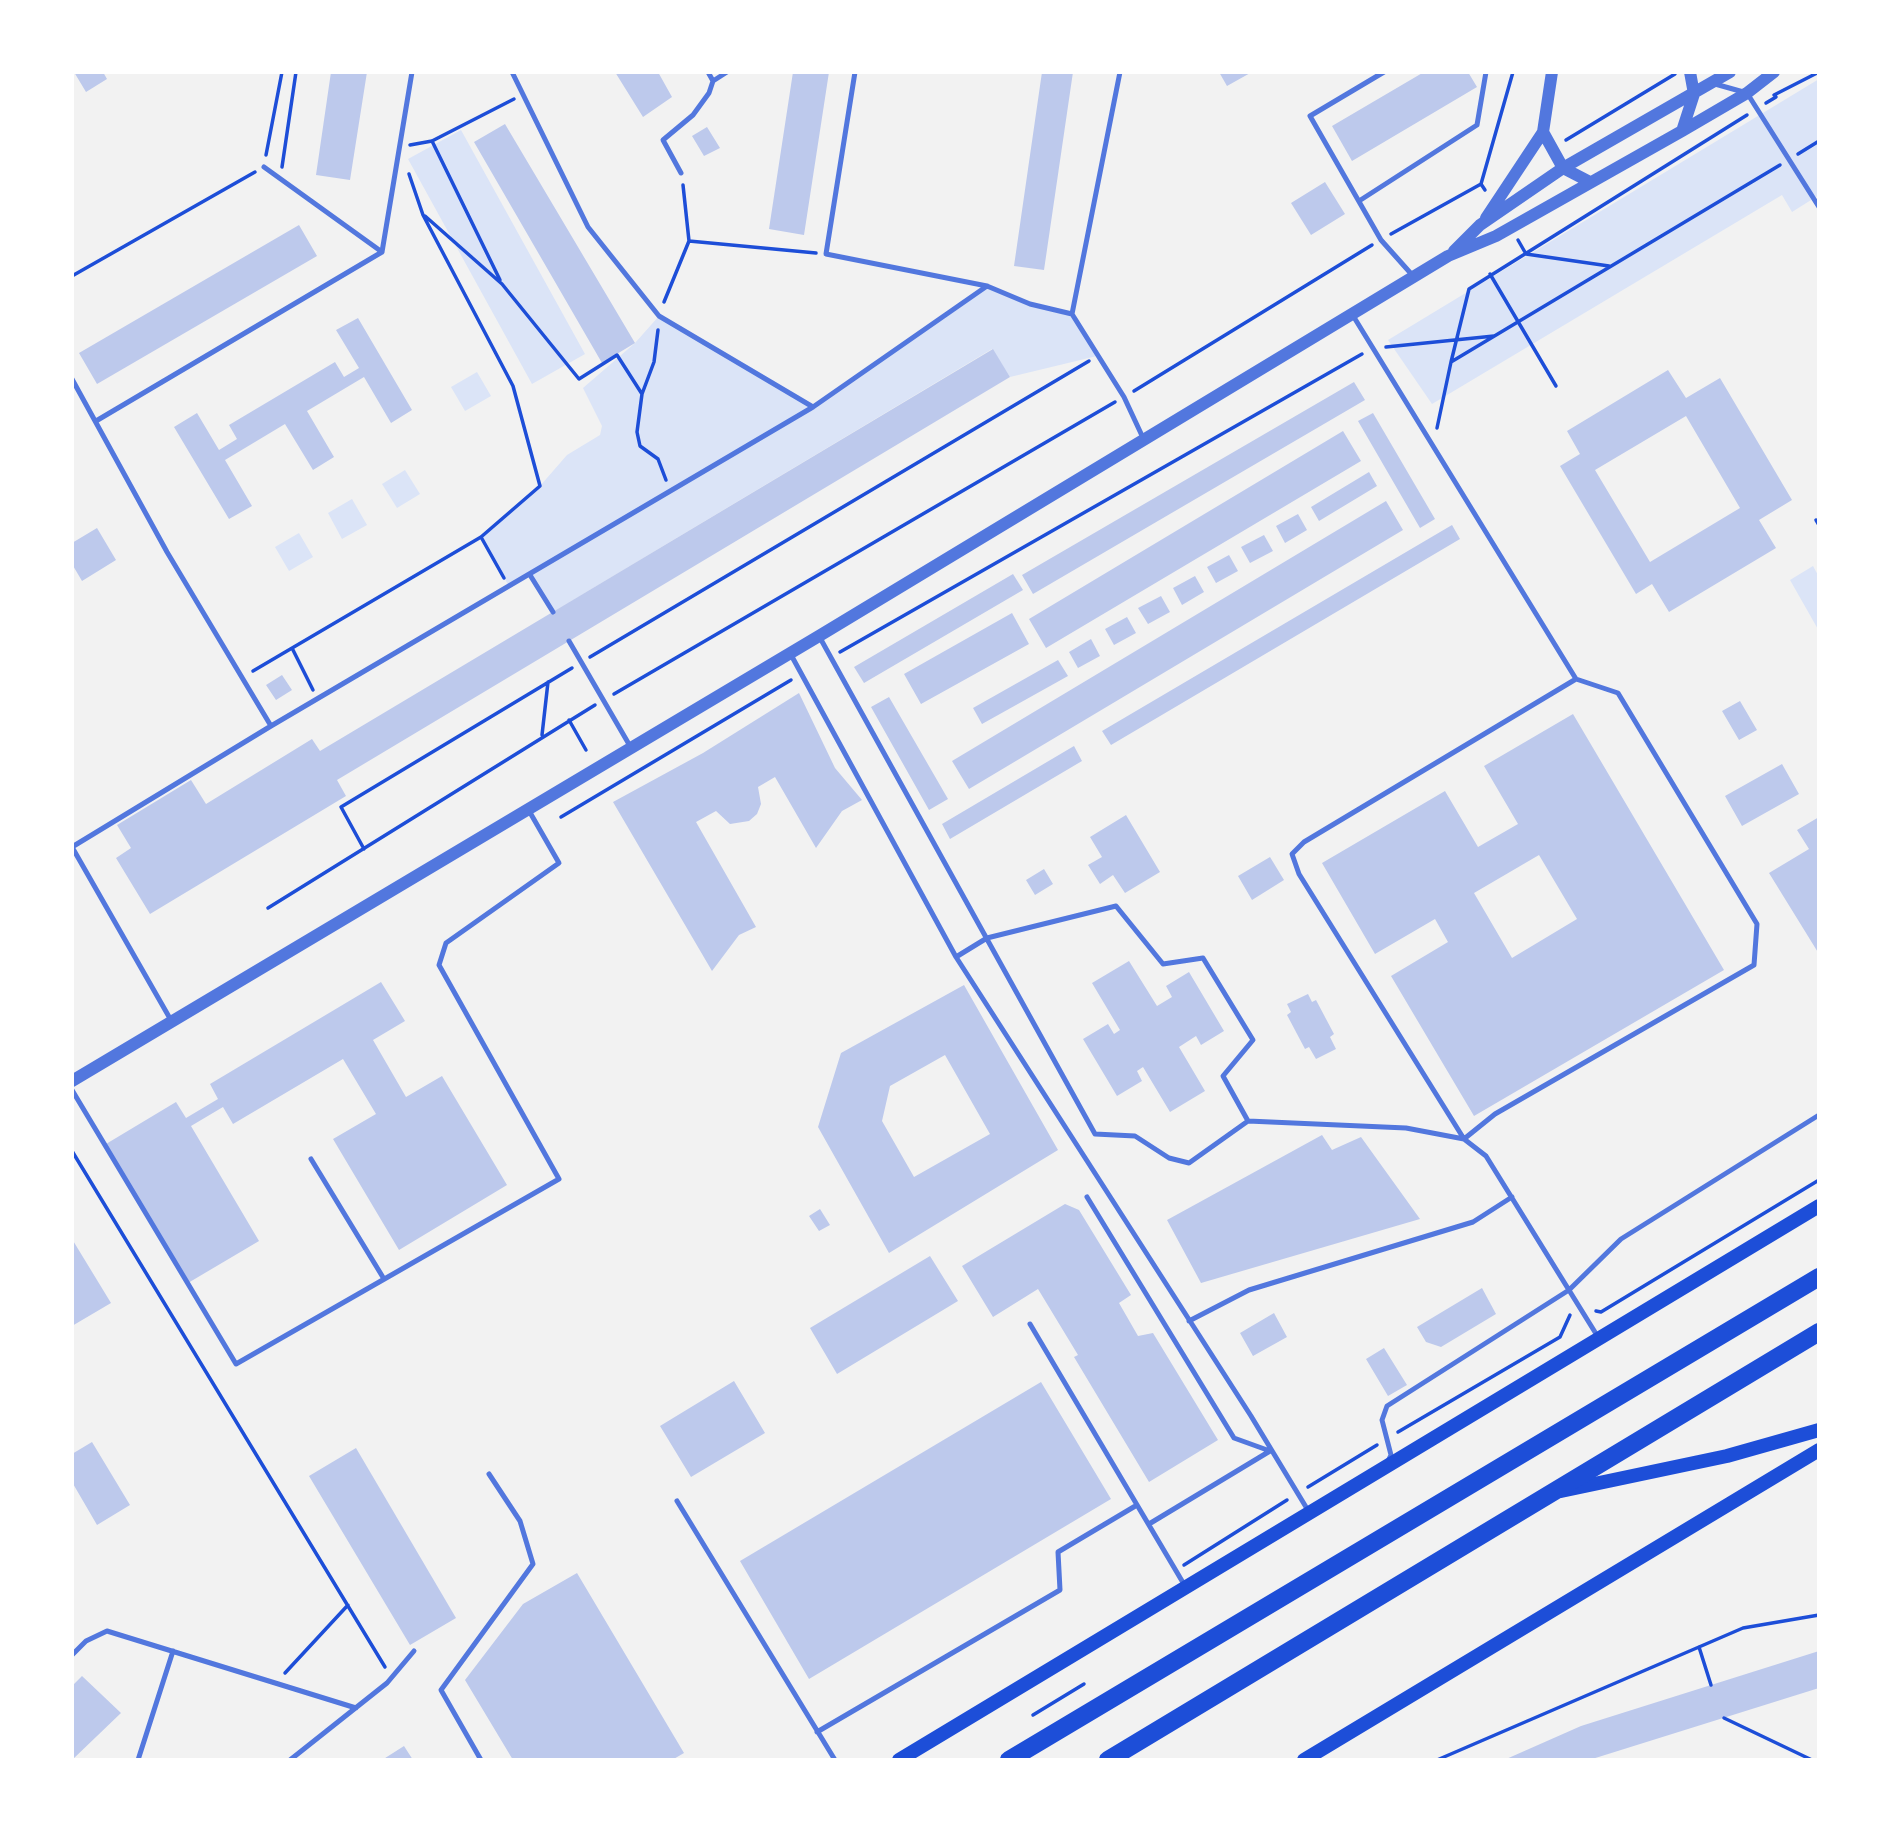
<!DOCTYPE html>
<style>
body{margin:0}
#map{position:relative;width:1891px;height:1832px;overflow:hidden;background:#f2f2f2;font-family:"PT Sans",sans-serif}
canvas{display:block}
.frame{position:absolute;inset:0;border:74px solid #fff;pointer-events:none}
</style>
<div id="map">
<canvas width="1891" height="1832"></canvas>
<div class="frame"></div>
</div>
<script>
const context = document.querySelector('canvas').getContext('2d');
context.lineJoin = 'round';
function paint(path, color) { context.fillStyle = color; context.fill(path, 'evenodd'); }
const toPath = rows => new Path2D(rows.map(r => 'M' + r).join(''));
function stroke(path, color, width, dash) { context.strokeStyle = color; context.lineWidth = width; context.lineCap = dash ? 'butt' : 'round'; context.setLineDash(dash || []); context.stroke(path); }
const green = toPath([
 [1819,79,1819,195,1792,212,1782,195,1432,404,1388,340],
 [461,130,585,354,532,384,408,159],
 [987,286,1030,304,1072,314,1097,356,1010,377,992,349,553,612,530,575,510,588,481,537,540,486,567,455,600,435,602,426,583,388,635,343,659,316,813,407],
 [477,372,491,396,465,411,451,387],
 [405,470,420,494,397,508,382,484],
 [352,499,367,525,342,539,328,513],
 [299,533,313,557,289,571,275,547],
 [1813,566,1819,577,1819,631,1790,580]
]);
const building = toPath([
 [74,72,103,72,107,79,86,92],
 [331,72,367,72,350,180,316,175],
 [615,72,658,72,672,97,643,117],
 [793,72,829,72,804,235,769,229],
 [1042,72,1073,72,1044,270,1014,266],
 [1219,72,1252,72,1227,86],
 [1424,72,1468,72,1477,87,1352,161,1332,126],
 [505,124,635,343,602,363,474,142],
 [707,127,720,148,704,156,692,136],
 [1325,182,1345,214,1311,235,1291,203],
 [299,225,317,256,97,384,79,353],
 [358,318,412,410,391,423,364,377,307,411,334,457,313,470,285,424,225,460,252,506,229,519,174,427,197,413,219,450,237,439,229,425,335,362,344,377,359,368,336,330],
 [993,349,1010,377,337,780,346,796,150,914,116,858,131,848,117,825,191,780,206,804,312,739,320,751],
 [1668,370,1686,398,1720,378,1792,500,1759,520,1776,548,1669,612,1652,584,1636,594,1560,466,1580,454,1567,431],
 [1686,416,1740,508,1650,562,1595,470],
 [1354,382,1365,400,1033,594,1022,575],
 [1373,413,1435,519,1420,528,1358,421],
 [1343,431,1361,461,1046,648,1029,619],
 [1369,472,1377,486,1319,521,1311,507],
 [1386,501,1403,530,969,789,952,761],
 [1298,514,1307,530,1285,543,1276,526],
 [1452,525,1460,539,1111,745,1102,731],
 [97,528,116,560,82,581,72,564,72,543],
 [1264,535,1273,551,1250,563,1241,547],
 [1229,555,1238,571,1216,583,1207,567],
 [1013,574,1023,590,864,683,854,667],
 [1195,576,1204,592,1182,605,1173,588],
 [1161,596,1170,612,1148,624,1138,608],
 [1012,613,1029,644,921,704,904,674],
 [1127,617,1136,633,1114,645,1105,629],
 [1091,639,1100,656,1078,668,1069,652],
 [1058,660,1068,676,982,724,973,708],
 [282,675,292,690,276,700,266,685],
 [799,693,835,768,862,800,842,811,816,848,775,777,758,787,761,804,757,814,749,821,730,824,716,811,696,822,756,927,739,935,712,971,613,802,703,753],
 [889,697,948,799,929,810,871,707],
 [1740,701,1757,730,1739,740,1722,711],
 [1573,714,1724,970,1474,1116,1391,976,1448,942,1435,919,1375,954,1322,863,1445,791,1478,847,1518,824,1484,766],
 [1539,855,1577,919,1512,958,1474,893],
 [1074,746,1082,761,950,839,942,824],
 [1782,764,1799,794,1742,826,1725,796],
 [1126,815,1160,872,1125,893,1113,875,1100,884,1088,865,1102,857,1090,837],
 [1819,817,1819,954,1769,873,1809,849,1797,830],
 [1270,857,1284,880,1252,900,1238,876],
 [1044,869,1053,884,1035,895,1026,880],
 [1129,961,1157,1006,1172,997,1166,986,1189,972,1224,1031,1201,1045,1196,1036,1179,1047,1205,1091,1170,1112,1143,1067,1137,1071,1142,1081,1117,1096,1083,1039,1108,1024,1114,1034,1120,1030,1092,983],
 [381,982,405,1021,373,1040,406,1097,442,1076,507,1185,399,1250,333,1139,376,1114,343,1059,233,1124,223,1107,191,1126,259,1241,188,1283,106,1144,176,1102,186,1118,218,1099,210,1084],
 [964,985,1058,1150,889,1253,818,1127,841,1053],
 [945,1055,990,1134,914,1177,882,1121,890,1086],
 [1308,994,1312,1002,1316,1000,1334,1034,1330,1037,1336,1049,1316,1059,1309,1047,1305,1049,1287,1015,1291,1012,1287,1004],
 [1322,1135,1332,1150,1361,1137,1420,1219,1201,1283,1167,1220],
 [1065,1204,1079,1210,1131,1295,1119,1303,1138,1336,1153,1333,1218,1440,1149,1482,1074,1357,1078,1355,1038,1289,993,1317,962,1266],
 [820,1209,830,1225,819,1231,809,1216],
 [72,1239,111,1303,72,1326],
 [930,1256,958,1301,837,1374,810,1328],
 [1482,1288,1496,1314,1441,1347,1426,1342,1417,1327],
 [1274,1313,1287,1337,1253,1356,1240,1333],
 [1384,1348,1407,1385,1388,1396,1366,1359],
 [734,1381,765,1433,691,1477,660,1426],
 [1041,1382,1111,1499,809,1679,740,1561],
 [92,1442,130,1505,97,1525,72,1482,72,1454],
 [356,1448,456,1618,410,1645,309,1476],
 [577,1573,684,1753,672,1760,513,1760,465,1680,523,1604],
 [1819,1651,1819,1688,1589,1760,1504,1760,1581,1726],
 [82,1676,121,1713,72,1760,72,1686],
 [404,1746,413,1760,382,1760]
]);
const path = toPath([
 [1774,95,1819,72],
 [1766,103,1776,97],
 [1566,140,1675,74],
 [432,141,500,280],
 [410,145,432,141,514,99],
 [1798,154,1819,141],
 [266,155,282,72],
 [282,167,296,72],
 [1481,184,1513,72],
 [425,216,502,284,579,379,617,355,642,394],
 [1391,234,1481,184,1485,190],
 [1518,240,1526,254],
 [689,241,816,253],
 [1526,254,1609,266],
 [1490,274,1556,386],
 [72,276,255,172],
 [664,302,689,241,683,185],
 [658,330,654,362,642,394,637,432,640,446,658,459,666,480],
 [1386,347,1494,336],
 [1451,362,1469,289,1747,115],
 [1134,391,1372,245],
 [1437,428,1451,362,1780,165],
 [1816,520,1819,525],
 [481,537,504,578],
 [292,648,313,690],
 [840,652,1362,354],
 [590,657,1089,361],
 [253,671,481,537,540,486,513,386,423,215,409,174],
 [614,694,1115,402],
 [569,720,586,750],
 [542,735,548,682],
 [561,817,791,680],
 [364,849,341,807,572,668],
 [268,908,595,705],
 [72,1151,385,1667],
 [1596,1311,1601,1312,1819,1180],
 [1398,1432,1560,1337,1570,1315],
 [1308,1487,1377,1445],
 [1184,1565,1287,1500],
 [1699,1647,1711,1685],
 [285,1673,348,1605],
 [1033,1715,1084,1684],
 [1724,1718,1812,1760],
 [1437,1760,1743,1628,1819,1615]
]);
const service = toPath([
 [512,72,588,227,659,316,813,407],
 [855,72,826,254,987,286],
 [1384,72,1310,116,1381,240,1414,277],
 [713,81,727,72],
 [1715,84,1747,93,1819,207],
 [264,167,382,252],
 [681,173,663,140,693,115,709,93,713,81,708,72],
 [1359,201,1477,125,1486,72],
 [1072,314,1120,72],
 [1352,314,1576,679,1304,842,1292,854,1299,874,1464,1139,1495,1114,1754,965,1757,924,1618,693,1576,679],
 [72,379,167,552,271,726,72,847,172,1022],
 [96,421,382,252,412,72],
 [530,575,553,612],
 [819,636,1095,1134,1135,1136,1169,1158,1189,1163,1248,1121,1406,1128,1464,1139,1486,1156,1598,1337],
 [569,641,630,746],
 [790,653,956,957,1251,1416,1309,1512],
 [271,726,813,407,987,286,1030,304,1072,314,1124,397,1144,440],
 [956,957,987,938,1116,906,1163,964,1203,958,1253,1040,1223,1076,1248,1121],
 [72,1090,236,1364,559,1179,439,965,446,943,559,863,528,809],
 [311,1159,384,1279],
 [1087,1197,1234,1438,1270,1451],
 [1189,1321,1249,1290,1473,1222,1512,1197],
 [1030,1324,1185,1586],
 [1389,1459,1391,1455,1382,1420,1387,1406,1569,1290,1621,1239,1819,1115],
 [677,1501,835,1760],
 [1149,1524,1270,1451],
 [72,1655,86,1641,107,1631,356,1708],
 [817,1732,1060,1590,1058,1552,1137,1505],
 [138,1760,173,1651],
 [290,1760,387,1683,414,1651],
 [481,1760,441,1690,533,1564,520,1521,489,1474]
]);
const tertiary = toPath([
 [1682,131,1694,94,1690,72],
 [1543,132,1563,168,1590,182],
 [1486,218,1543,132,1552,72],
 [1454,251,1480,225,1563,168,1730,72],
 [72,1081,819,636,1448,256,1496,236,1682,131,1747,93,1774,72]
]);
const secondary = toPath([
 [1561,1491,1727,1456,1819,1430],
 [899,1760,1819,1206],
 [1304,1760,1819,1450]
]);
const primary = toPath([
 [1009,1760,1819,1277],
 [1108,1760,1819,1332]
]);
paint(green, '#dbe4f7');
paint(building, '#bdc9ec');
stroke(path, '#1d4ed8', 3.5);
stroke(service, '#5277de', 5);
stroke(tertiary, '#5277de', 12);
stroke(secondary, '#1d4ed8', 14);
stroke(primary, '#1d4ed8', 18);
</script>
